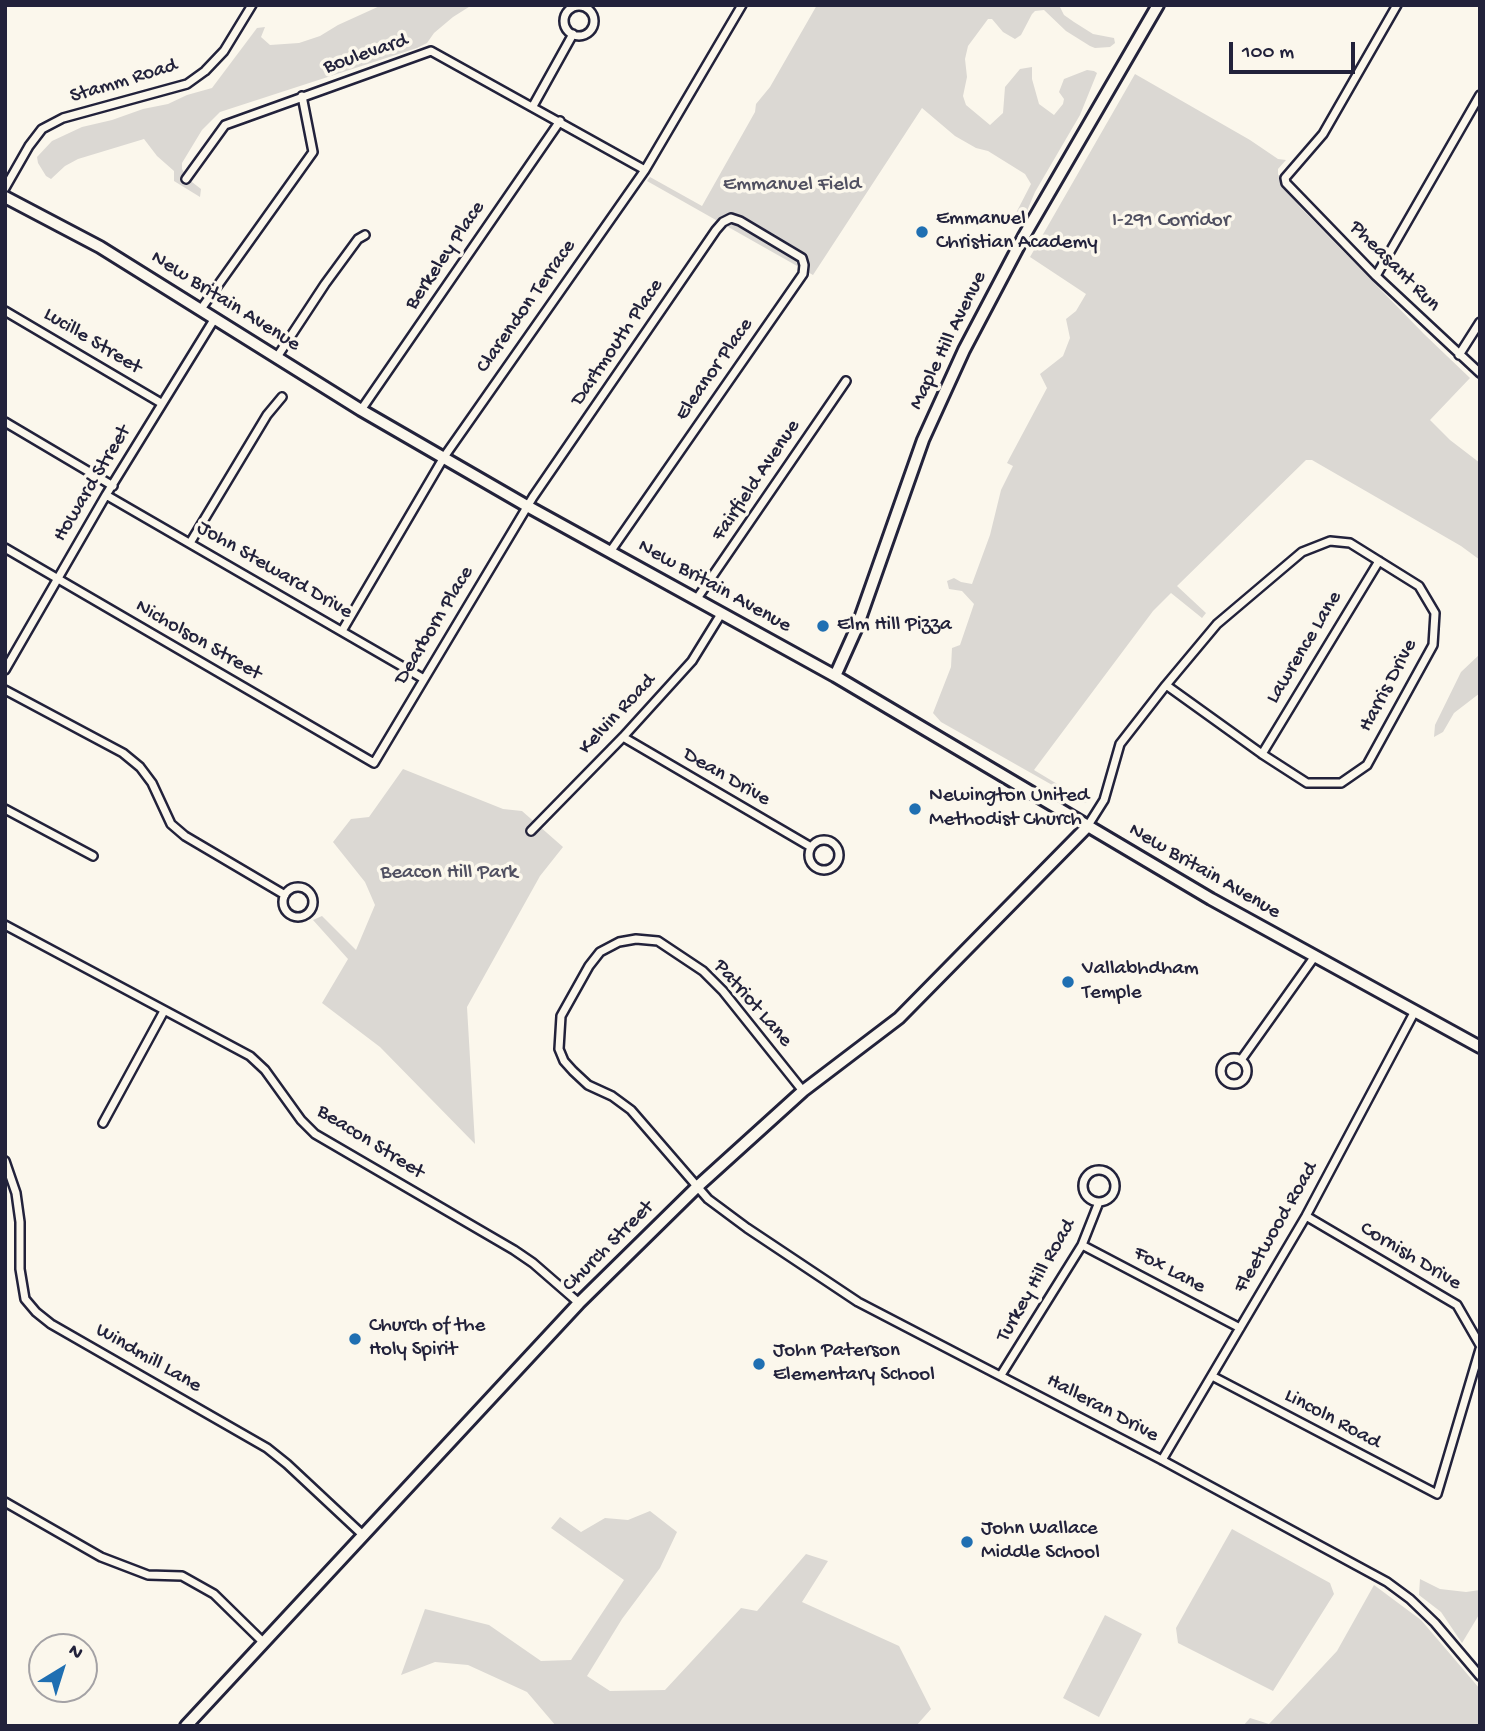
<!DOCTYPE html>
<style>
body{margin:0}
#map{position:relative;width:1485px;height:1731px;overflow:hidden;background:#fbf7ec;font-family:"Gochi Hand",sans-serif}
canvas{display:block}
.frame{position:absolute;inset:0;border:7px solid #22223b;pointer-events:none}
.north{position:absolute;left:28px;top:1633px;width:70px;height:70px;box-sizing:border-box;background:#fbf7ec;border:2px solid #a4a2a5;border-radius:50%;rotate:38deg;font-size:19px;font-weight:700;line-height:28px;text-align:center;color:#22223b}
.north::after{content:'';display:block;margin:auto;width:24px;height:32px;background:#1f6fb2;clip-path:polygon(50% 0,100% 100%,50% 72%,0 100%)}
.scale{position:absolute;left:1229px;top:42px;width:126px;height:32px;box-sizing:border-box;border:4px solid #22223b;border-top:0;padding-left:9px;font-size:21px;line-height:24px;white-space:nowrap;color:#22223b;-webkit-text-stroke:5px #fbf7ec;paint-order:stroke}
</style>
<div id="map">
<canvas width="1485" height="1731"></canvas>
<div class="frame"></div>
<div class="north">N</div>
<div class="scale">100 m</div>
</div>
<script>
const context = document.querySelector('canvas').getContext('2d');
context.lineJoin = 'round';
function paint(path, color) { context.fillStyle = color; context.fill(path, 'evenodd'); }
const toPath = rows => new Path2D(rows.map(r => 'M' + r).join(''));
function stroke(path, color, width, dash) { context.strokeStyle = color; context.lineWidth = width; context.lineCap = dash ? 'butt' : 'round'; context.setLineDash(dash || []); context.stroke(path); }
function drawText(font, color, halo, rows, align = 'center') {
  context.font = font + ' "Gochi Hand",sans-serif'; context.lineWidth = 7; context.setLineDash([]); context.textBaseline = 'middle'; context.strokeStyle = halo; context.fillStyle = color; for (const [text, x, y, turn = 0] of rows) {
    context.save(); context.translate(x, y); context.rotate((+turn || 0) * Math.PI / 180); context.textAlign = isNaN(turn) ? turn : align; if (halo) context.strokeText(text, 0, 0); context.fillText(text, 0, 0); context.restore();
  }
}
const green = toPath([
 [382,5,472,5,453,17,434,33,427,43,417,48,220,112,202,130,182,163,182,169,188,179,201,189,200,197,174,181,174,171,157,156,144,139,78,159,65,166,51,179,46,176,38,163,37,157,52,141,82,127,112,120,143,109,168,104,187,95,212,88,257,28,265,27,261,37,270,45,299,43,320,36,338,25],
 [817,5,1059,5,1064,15,1074,22,1093,34,1114,38,1115,43,1110,47,1095,48,1090,46,1066,31,1044,10,1035,11,1032,14,1021,35,1015,39,1003,32,992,19,988,19,968,46,965,59,967,77,963,96,966,105,990,125,1003,113,1005,87,1020,69,1032,67,1032,79,1039,104,1054,115,1063,104,1064,99,1059,92,1064,79,1087,70,1094,71,1097,73,1080,115,1035,192,1027,211,1023,215,1016,213,1031,184,1025,174,988,151,976,148,955,136,922,108,813,275,647,181,650,177,702,206,755,112,756,104,770,87],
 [1135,74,1250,140,1278,159,1286,160,1278,169,1278,174,1283,186,1300,207,1424,334,1470,378,1430,420,1450,440,1480,463,1480,560,1461,546,1312,460,1306,460,1177,586,1206,613,1202,618,1171,593,1153,611,1034,770,1087,802,1084,803,941,722,933,713,951,667,952,648,960,645,974,604,962,591,949,589,947,581,954,578,961,582,972,584,990,535,1001,490,1013,466,1007,463,1047,388,1040,374,1063,356,1070,338,1066,319,1076,311,1086,294,1030,257],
 [1480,654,1480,693,1454,713,1443,732,1434,737,1435,725,1461,672],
 [403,769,503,809,522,811,563,847,540,876,467,1007,475,1144,380,1047,322,1003,348,959,313,920,322,916,356,950,375,905,365,882,333,842,351,819,369,817],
 [650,1511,677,1532,660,1568,622,1619,587,1676,610,1691,665,1690,741,1608,757,1611,806,1554,828,1561,802,1602,899,1646,931,1709,916,1726,556,1726,527,1692,468,1665,435,1662,401,1675,425,1609,489,1625,541,1661,571,1660,624,1580,551,1528,560,1517,581,1532,605,1518,628,1520],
 [1232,1529,1330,1583,1334,1594,1273,1691,1178,1643,1176,1628],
 [1420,1579,1440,1589,1466,1592,1480,1590,1480,1613,1462,1643,1441,1612,1419,1595],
 [1374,1585,1421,1620,1480,1689,1480,1726,1243,1726,1250,1718,1269,1724,1337,1651],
 [1105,1615,1142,1634,1099,1717,1063,1698]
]);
const street = toPath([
 [1397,5,1323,134,1285,178,1286,183,1376,276,1480,373],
 '564 21a15 15 0 1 1 30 0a15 15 0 1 1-30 0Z',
 [533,106,573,34],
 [186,179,225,125,431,51,645,170],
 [5,188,29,146,42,129,63,118,187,84,205,71,224,51,252,5],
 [1376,276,1480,95],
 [201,309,313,152,302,96],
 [5,311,161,403],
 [1459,355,1480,322],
 [277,357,325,284,358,239,365,235],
 [361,410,560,121],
 [5,422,113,486],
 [106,495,424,679],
 [190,543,267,415,282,397],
 [5,548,374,763,533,497,716,230,723,222,731,218,740,221,802,258,804,265,803,274,610,552],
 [696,600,846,381],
 [342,631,444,457,645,170,742,5],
 [5,670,106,495,215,318],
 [5,690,123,753,140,767,152,783,171,824,185,836,285,895],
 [623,737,811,847],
 [1262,754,1379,561],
 [5,809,93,856],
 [1087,827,1104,800,1120,744,1166,685,1217,624,1302,552,1330,541,1350,543,1419,586,1435,613,1433,645,1367,765,1341,783,1307,783,1262,754,1166,685],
 [531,831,623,737,692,661,721,614],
 '809 855a15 15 0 1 1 30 0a15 15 0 1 1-30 0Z',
 '283 902a15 15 0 1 1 30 0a15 15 0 1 1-30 0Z',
 [5,925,250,1056,265,1070,301,1120,315,1134,514,1250,533,1263,579,1303],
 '1221 1071a13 13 0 1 1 26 0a13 13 0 1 1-26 0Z',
 [1241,1060,1315,956],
 [803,1091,723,991,703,971,658,941,636,939,619,942,600,952,589,966,561,1016,559,1049,564,1061,573,1071,588,1085,612,1096,631,1110,708,1199,747,1228,858,1302,1162,1460,1387,1582,1410,1599,1435,1623,1480,1676],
 [103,1123,164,1011],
 [5,1161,16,1193,20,1222,20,1269,25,1299,36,1312,51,1324,267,1448,287,1464,364,1536],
 '1083 1186a16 16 0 1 1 32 0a16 16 0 1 1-32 0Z',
 [1306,1216,1457,1305,1480,1345],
 [1082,1245,1240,1328],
 [1001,1375,1082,1245,1099,1202],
 [1212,1376,1437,1494,1480,1349],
 [1162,1460,1306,1216,1415,1011],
 [5,1502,101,1557,148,1575,182,1576,214,1594,263,1642]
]);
const secondary = toPath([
 [5,197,100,247,361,410,527,506,835,676,1211,899,1480,1047],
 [835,676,857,627,923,440,964,350,1024,236,1158,5],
 [186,1726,579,1303,698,1186,803,1091,899,1018,1087,827]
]);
const markers = [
 [922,232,7,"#1f6fb2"],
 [823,626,7,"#1f6fb2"],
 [915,809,7,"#1f6fb2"],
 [1068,982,7,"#1f6fb2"],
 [355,1339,7,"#1f6fb2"],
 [759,1364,7,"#1f6fb2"],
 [967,1542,7,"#1f6fb2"]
];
const streetNames = [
 ["Boulevard",366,55,-19],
 ["Stamm Road",124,82,-17],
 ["Berkeley Place",446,256,-56],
 ["Pheasant Run",1394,267,45],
 ["New Britain Avenue",225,302,32],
 ["Clarendon Terrace",527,307,-55],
 ["Maple Hill Avenue",949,341,-64],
 ["Lucille Street",92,342,31],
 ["Dartmouth Place",618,343,-56],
 ["Eleanor Place",715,370,-55],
 ["Fairfield Avenue",757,481,-56],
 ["Howard Street",93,484,-59],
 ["John Steward Drive",274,571,30],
 ["New Britain Avenue",714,587,29],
 ["Dearborn Place",435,626,-59],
 ["Nicholson Street",198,641,30],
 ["Lawrence Lane",1305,648,-59],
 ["Harris Drive",1389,686,-62],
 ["Kelvin Road",618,715,-47],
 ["Dean Drive",726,778,30],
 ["New Britain Avenue",1204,872,30],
 ["Patriot Lane",752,1004,49],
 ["Beacon Street",370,1143,32],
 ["Fleetwood Road",1277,1228,-60],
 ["Church Street",609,1247,-45],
 ["Cornish Drive",1410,1257,31],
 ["Fox Lane",1169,1271,28],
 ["Turkey Hill Road",1037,1281,-60],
 ["Windmill Lane",148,1359,30],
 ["Halleran Drive",1102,1409,28],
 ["Lincoln Road",1332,1420,28]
];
const parkNames = [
 ["Emmanuel Field",792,186],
 ["I-291 Corridor",1171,222],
 ["Beacon Hill Park",449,874]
];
const poiNames = [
 ["Emmanuel",936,220],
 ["Christian Academy",936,244],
 ["Elm Hill Pizza",837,626],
 ["Newington United",929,797],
 ["Methodist Church",929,821],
 ["Vallabhdham",1082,970],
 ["Temple",1082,994],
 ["Church of the",369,1327],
 ["Holy Spirit",369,1351],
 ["John Paterson",773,1352],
 ["Elementary School",773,1376],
 ["John Wallace",981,1530],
 ["Middle School",981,1554]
];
paint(green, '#dbd8d3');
stroke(street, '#22223b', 12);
stroke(secondary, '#22223b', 16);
stroke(street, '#fbf7ec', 7);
stroke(secondary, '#fbf7ec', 10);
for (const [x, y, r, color] of markers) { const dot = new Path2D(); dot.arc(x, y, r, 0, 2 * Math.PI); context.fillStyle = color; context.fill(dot); stroke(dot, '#fbf7ec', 2.5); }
drawText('21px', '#22223b', '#fbf7ec', streetNames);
drawText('21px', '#505061', '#fbf7ec', parkNames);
drawText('21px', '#22223b', '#fbf7ec', poiNames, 'left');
</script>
